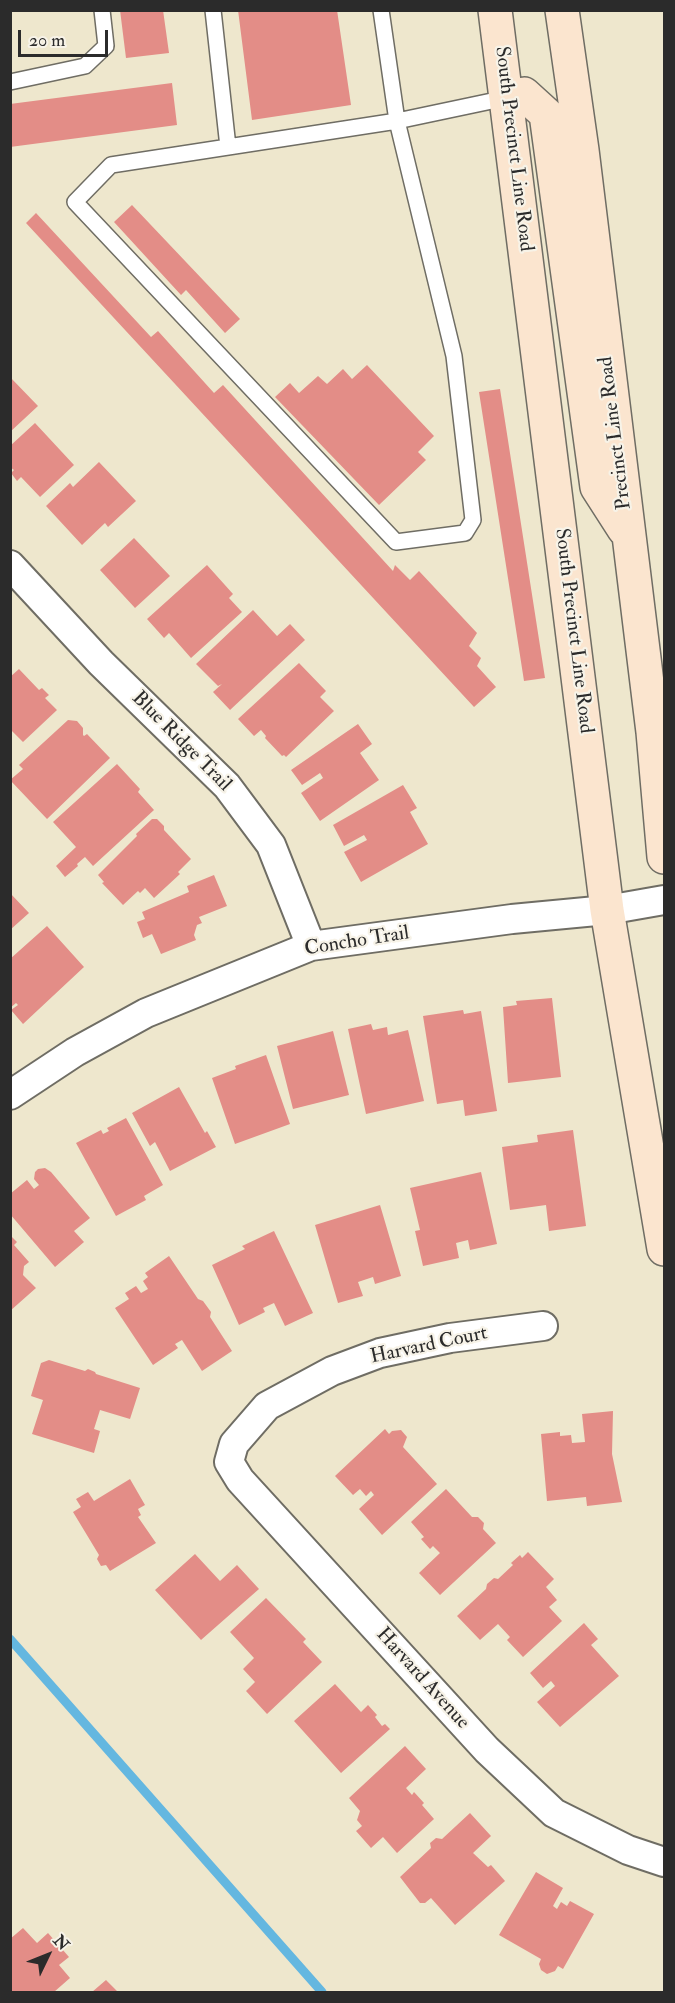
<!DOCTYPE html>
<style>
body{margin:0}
#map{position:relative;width:675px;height:2003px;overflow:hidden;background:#eee7cd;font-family:"IM FELL Double Pica",serif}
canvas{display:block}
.frame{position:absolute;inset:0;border:12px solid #2b2b2b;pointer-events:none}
.north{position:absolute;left:18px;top:1925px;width:60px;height:60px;-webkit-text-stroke:4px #f7f3e8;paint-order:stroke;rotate:47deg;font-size:16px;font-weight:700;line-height:24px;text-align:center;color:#2b2b2b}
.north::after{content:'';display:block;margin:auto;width:21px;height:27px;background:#2b2b2b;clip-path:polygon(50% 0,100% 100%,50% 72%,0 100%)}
.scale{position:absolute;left:18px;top:30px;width:90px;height:27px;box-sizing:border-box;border:3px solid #2b2b2b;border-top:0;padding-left:8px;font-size:18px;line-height:21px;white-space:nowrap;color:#2b2b2b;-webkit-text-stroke:4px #f7f3e8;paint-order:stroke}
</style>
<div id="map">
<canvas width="675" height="2003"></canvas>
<div class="frame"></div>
<div class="north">N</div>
<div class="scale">20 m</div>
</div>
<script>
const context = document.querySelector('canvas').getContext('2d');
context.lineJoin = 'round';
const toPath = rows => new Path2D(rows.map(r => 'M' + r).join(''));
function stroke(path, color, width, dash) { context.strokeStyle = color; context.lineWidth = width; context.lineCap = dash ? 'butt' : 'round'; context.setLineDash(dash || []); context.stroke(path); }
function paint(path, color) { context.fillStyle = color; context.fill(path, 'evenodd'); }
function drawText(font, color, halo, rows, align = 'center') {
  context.font = font + ' "IM FELL Double Pica",serif'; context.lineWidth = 4.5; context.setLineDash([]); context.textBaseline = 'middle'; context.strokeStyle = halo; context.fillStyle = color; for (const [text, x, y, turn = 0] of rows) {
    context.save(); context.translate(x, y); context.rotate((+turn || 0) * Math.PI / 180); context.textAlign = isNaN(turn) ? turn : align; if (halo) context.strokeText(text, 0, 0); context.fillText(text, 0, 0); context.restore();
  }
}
const stream = toPath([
 [10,1639,322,1992]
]);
const building = toPath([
 [120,10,163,10,169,53,126,58],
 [238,10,337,10,351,105,252,120],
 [172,83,177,125,10,147,10,104],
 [132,205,240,319,225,333,186,290,181,295,114,222],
 [36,213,151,337,158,331,214,393,223,385,393,571,395,565,410,580,419,571,477,633,469,646,481,658,477,666,496,687,474,707,26,223],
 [367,365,434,436,418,452,426,460,379,505,275,397,290,383,299,393,318,376,327,384,343,369,352,379],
 [10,377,38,406,10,432],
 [500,389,545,678,524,681,479,392],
 [35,423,74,465,40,497,21,477,17,481,11,473,14,470,10,467,10,446],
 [99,462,136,501,108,527,105,523,82,545,46,506,70,483,73,487],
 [134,538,170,576,135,608,100,570],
 [207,565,233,594,229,598,242,612,191,658,169,633,164,638,147,619],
 [253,610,277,636,290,624,305,640,230,710,213,692,222,684,218,686,196,664],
 [299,663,326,691,320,697,334,711,286,757,284,755,282,756,265,738,266,736,261,730,254,736,238,719],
 [19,669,39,690,42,688,49,695,45,698,57,710,23,742,10,729,10,677],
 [68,720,77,721,83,728,83,735,84,736,87,734,110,758,47,819,10,780,23,769,19,765],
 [358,724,372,744,360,753,379,780,320,821,301,793,323,778,320,773,302,785,291,770],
 [117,764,140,789,138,792,154,810,93,866,85,857,77,864,78,866,65,877,56,866,76,847,53,822],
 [403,785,417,808,410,812,428,844,361,882,344,852,367,840,364,835,344,846,333,825],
 [152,819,157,819,164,826,164,830,191,859,178,872,180,874,154,898,145,888,140,893,138,891,123,905,102,883,104,882,98,875,137,836,136,834],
 [214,875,227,906,199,917,202,923,197,925,194,935,196,940,161,954,152,934,143,938,137,922,145,919,142,912,189,892,187,886],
 [10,893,29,913,10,930],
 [47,926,84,967,23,1024,11,1010,18,1005,16,1003,10,1008,10,959],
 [552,998,561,1077,508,1083,503,1007,517,1005,516,1001],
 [463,1010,464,1014,481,1011,497,1111,465,1116,463,1100,437,1104,423,1016],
 [371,1024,373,1030,387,1027,388,1035,408,1030,424,1101,366,1114,348,1029],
 [333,1031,349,1095,293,1109,277,1046],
 [266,1055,290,1124,235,1144,212,1078,236,1069,235,1066],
 [179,1087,205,1133,207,1131,216,1147,170,1171,155,1142,150,1146,132,1113],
 [126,1118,163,1185,144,1196,146,1200,116,1216,76,1143,101,1130,103,1134,109,1131,107,1128],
 [573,1130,586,1226,549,1231,546,1205,510,1210,502,1147,538,1142,537,1135],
 [45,1168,51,1172,90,1218,74,1231,84,1242,55,1267,10,1214,10,1194,27,1180,34,1189,39,1185,34,1179,35,1172,38,1169],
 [481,1172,497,1244,470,1250,468,1240,456,1243,459,1258,423,1266,415,1231,420,1230,410,1188],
 [380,1205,401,1276,375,1284,373,1277,358,1282,363,1296,338,1303,315,1225],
 [274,1231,313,1313,285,1326,274,1303,263,1308,265,1312,239,1325,212,1265,245,1249,242,1246],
 [10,1235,17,1242,14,1245,29,1262,24,1266,23,1275,36,1288,10,1311],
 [169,1256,198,1299,203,1301,211,1312,210,1317,232,1351,202,1371,182,1340,175,1344,178,1348,153,1365,115,1308,129,1299,125,1293,136,1286,141,1293,148,1289,143,1281,148,1277,145,1273],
 [49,1360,85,1371,88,1369,95,1372,96,1374,140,1388,130,1419,100,1410,94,1429,100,1431,94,1453,32,1434,43,1400,31,1396,41,1363],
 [613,1411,612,1454,622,1502,587,1506,586,1497,547,1501,541,1434,560,1432,560,1436,571,1435,572,1443,585,1442,582,1414],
 [385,1429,389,1434,392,1431,401,1430,407,1437,403,1447,437,1484,382,1535,359,1509,374,1495,371,1491,366,1496,360,1489,353,1495,335,1476],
 [130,1479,145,1505,138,1509,141,1515,138,1517,156,1543,110,1571,106,1565,101,1566,97,1559,99,1555,73,1512,81,1507,76,1499,88,1492,94,1501],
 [446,1489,472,1517,478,1517,484,1523,483,1529,496,1543,440,1595,419,1573,440,1553,433,1546,430,1549,421,1539,424,1537,411,1522],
 [528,1552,554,1579,546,1587,557,1600,549,1607,562,1621,523,1657,507,1640,510,1637,498,1624,480,1640,457,1616,486,1589,487,1584,494,1578,498,1579,513,1565,511,1563,520,1555,522,1558],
 [195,1554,220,1581,237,1565,259,1589,201,1640,155,1590],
 [266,1598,306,1639,303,1642,322,1662,267,1714,246,1691,255,1682,243,1669,254,1658,230,1632],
 [584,1623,598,1639,591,1645,619,1676,560,1727,537,1702,555,1686,551,1681,543,1688,530,1673],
 [335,1684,361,1712,368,1705,377,1715,375,1717,382,1726,385,1724,390,1729,341,1773,294,1721],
 [405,1746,426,1769,406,1788,412,1795,414,1792,424,1803,422,1805,434,1819,397,1853,383,1837,371,1848,356,1831,362,1826,357,1820,360,1811,349,1798],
 [470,1813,491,1836,473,1853,488,1867,491,1865,505,1881,455,1925,431,1898,425,1903,420,1903,400,1877,431,1848,430,1843,436,1838,442,1839],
 [536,1872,563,1888,553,1906,557,1909,561,1902,567,1906,570,1901,594,1914,563,1969,558,1966,555,1971,547,1974,541,1970,539,1964,541,1959,499,1935],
 [23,1928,37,1943,48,1933,69,1957,59,1965,70,1978,54,1992,10,1992,10,1939],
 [106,1980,118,1992,92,1992]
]);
const service = toPath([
 [213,10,228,147],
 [381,10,397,121,454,356,473,520,465,533,396,542,75,202,111,165,397,121,506,98],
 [10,82,85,66,106,46,102,10]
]);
const minor = toPath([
 [10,565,101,663,227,786,271,845,311,946],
 [10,1095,75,1052,146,1013,311,946,512,919,607,910,664,900],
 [543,1326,450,1338,380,1353,332,1371,267,1406,234,1444,229,1462,240,1480,487,1750,554,1813,628,1850,664,1862]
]);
const secondary = toPath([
 [495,10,607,910,664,1249],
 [562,10,582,150,653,732,664,857],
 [506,98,524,94,546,114,597,487,624,529]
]);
const streetNames = [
 ["South Precinct Line Road",513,149,83],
 ["Precinct Line Road",616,433,-97],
 ["South Precinct Line Road",573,631,83],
 ["Blue Ridge Trail",181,742,45],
 ["Concho Trail",357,942,-9],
 ["Harvard Court",429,1346,-12],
 ["Harvard Avenue",422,1679,48]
];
stroke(stream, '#64b7e0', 9);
paint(building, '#e38d87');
stroke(service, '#6f6d64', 18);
stroke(minor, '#6f6d64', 32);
stroke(secondary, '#6f6d64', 36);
stroke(service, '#fff', 15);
stroke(minor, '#fff', 28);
stroke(secondary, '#fbe5cf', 33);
drawText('20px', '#2b2b2b', '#f7f3e8', streetNames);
</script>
